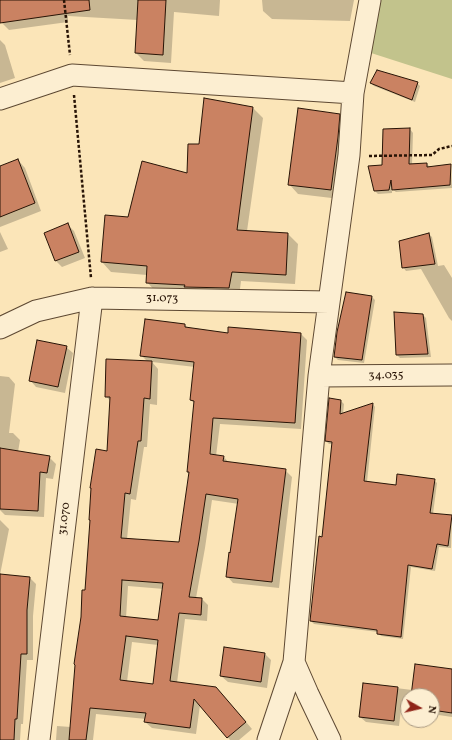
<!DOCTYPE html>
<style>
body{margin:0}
#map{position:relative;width:452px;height:740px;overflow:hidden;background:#fbe5b8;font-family:Vollkorn,serif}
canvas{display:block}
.north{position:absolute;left:400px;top:688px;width:40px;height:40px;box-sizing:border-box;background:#fceed1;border:1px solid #a79780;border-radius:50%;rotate:98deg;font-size:11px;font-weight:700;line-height:16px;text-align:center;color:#281406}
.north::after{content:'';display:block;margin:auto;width:14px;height:18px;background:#8f2418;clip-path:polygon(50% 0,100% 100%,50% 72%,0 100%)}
</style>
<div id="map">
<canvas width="452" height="740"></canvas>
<div class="north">N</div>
</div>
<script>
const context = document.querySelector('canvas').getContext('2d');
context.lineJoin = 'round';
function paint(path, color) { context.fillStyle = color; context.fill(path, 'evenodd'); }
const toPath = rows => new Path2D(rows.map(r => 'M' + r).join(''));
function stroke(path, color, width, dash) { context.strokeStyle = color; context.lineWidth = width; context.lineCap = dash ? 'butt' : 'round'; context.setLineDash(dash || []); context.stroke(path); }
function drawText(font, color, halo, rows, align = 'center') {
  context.font = font + ' Vollkorn,serif'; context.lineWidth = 3; context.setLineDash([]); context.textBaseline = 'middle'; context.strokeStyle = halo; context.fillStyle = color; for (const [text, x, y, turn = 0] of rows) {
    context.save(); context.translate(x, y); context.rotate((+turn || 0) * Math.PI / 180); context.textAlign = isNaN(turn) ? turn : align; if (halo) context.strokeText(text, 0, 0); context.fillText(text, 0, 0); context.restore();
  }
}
const green = toPath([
 [378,0,452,0,452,79,368,52]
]);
const shadow = toPath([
 [3,0,220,0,219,16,174,12,171,63,144,61,136,53,138,20,68,16,68,22,9,30,1,22],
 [262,0,354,0,350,21,272,19,263,11],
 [0,40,5,45,15,78,0,83],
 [371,83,417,83,420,86,415,102,374,86],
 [204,99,253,108,263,118,247,231,288,234,298,244,295,284,241,281,239,297,156,292,147,282,147,275,111,272,102,262,129,218,188,174,200,145],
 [339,115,348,124,340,199,298,194,289,184],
 [410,129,413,133,412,165,427,164,430,167,451,165,452,188,396,192,392,189,392,193,378,194,375,191,383,166],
 [18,160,25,168,41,211,0,227,0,167],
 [68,225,74,231,85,258,62,267,56,261,45,234],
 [0,232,8,249,0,252],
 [429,234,432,237,438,266,444,265,452,278,452,321,449,318,421,269,406,271,403,267],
 [372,297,375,300,364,363,338,360,335,357],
 [423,315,426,318,431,357,400,358,397,355],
 [185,325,189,329,228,334,301,334,307,340,301,429,220,424,216,456,224,457,229,463,285,470,292,477,279,588,233,583,227,576,239,504,212,500,205,548,196,598,202,599,208,605,207,621,185,619,177,683,223,695,252,729,239,740,230,740,200,705,196,734,152,728,145,722,146,719,96,714,93,740,56,740,57,726,71,727,85,591,107,452,111,402,106,396,148,362,141,355],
 [152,362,195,367,191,400,195,404,188,472,190,474,180,543,127,539,131,499,136,500,144,447,147,447,150,404,157,405,158,369],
 [128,586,164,589,159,622,126,618],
 [132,642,158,645,154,685,127,682],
 [66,347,73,353,65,393,36,387,30,380],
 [0,376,9,377,15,384,9,433,13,433,20,440,18,452,49,457,56,464,53,479,46,478,44,517,5,515,0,510],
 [330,400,341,401,344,404,343,414,373,404,375,407,367,482,397,486,434,480,437,483,433,514,452,516,451,548,439,547,435,571,411,567,403,639,381,636,378,632,314,624,311,621,322,538,333,444,329,444,326,441],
 [0,520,9,529,0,575,30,578,36,584,33,616,33,660,27,660,23,724,21,724,20,740,0,740],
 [265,654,271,660,267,688,228,682,221,676],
 [452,670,452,717,432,714,432,696,408,696,408,711,401,710,399,726,366,722,360,717,364,684,412,690]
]);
const building = toPath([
 [0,0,89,0,90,10,0,23,0,0],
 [138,0,166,0,163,55,135,53,138,0],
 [377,70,418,82,412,100,370,83,377,70],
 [204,98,253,107,237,230,288,233,286,275,232,272,229,288,184,287,185,285,146,283,147,266,101,262,105,215,128,217,142,161,187,173,188,144,199,144,204,98],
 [298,108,340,114,338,137,331,190,288,185,298,108],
 [410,128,409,164,427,163,427,167,451,164,450,185,392,190,391,180,389,190,374,191,368,166,382,165,383,129,410,128],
 [18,159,35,203,0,217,0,166,18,159],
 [68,223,79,252,55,261,44,233,68,223],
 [429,233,435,264,402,268,399,241,429,233],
 [346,292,372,296,362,360,334,357,337,332,346,292],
 [394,312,423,314,428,354,396,355,394,312],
 [145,319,185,324,185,327,228,333,228,327,301,333,295,423,213,418,210,454,224,456,223,461,286,469,272,582,226,577,229,552,230,553,238,499,206,494,199,541,189,597,202,598,201,615,179,613,170,681,216,687,246,722,227,738,194,699,190,728,144,722,146,713,90,708,86,740,69,740,75,665,74,664,81,617,82,590,85,590,90,520,89,520,91,488,90,488,96,449,107,451,110,397,105,397,106,359,152,361,150,399,144,398,141,441,138,441,130,494,125,493,121,538,179,542,189,472,187,472,194,401,190,400,194,362,140,356,145,319],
 [122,580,163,583,158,620,120,616,122,580],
 [126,636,158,640,153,684,120,680,126,636],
 [37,340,67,346,58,387,29,381,37,340],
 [329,398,341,400,340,414,373,403,364,481,396,485,397,474,435,479,430,513,452,515,448,546,437,544,432,569,408,565,401,637,377,634,377,630,310,621,319,536,322,537,332,442,325,441,329,398],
 [0,448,50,456,47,473,40,472,38,511,0,509,0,448],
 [0,574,30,577,27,610,27,654,21,654,17,719,15,719,14,740,0,740,0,574],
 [224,647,265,653,261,682,220,676,224,647],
 [415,664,452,669,452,713,432,710,432,696,411,696,415,664],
 [363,683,398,687,394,721,359,717,363,683]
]);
const path = toPath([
 [64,0,70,55],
 [74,95,91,278],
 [369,156,432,155,439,149,452,146]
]);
const street = toPath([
 [0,99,72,75,353,93],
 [0,328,36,311,92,298,329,302],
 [319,376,452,375],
 [294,662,308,694,330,740],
 [39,740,92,298],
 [268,740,294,662,319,376,349,155,353,93,370,0]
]);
const streetNames = [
 ["31.073",162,299,1],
 ["34.035",386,376,-1],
 ["31.070",65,519,-83]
];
paint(green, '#c2c38c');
paint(shadow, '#0003');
paint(building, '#ca8262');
stroke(building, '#281406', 1);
stroke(street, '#5d4832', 23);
stroke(path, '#281406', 2.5, [3, 2]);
stroke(street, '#fceed1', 21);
drawText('12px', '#281406', '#fceed1', streetNames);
</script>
